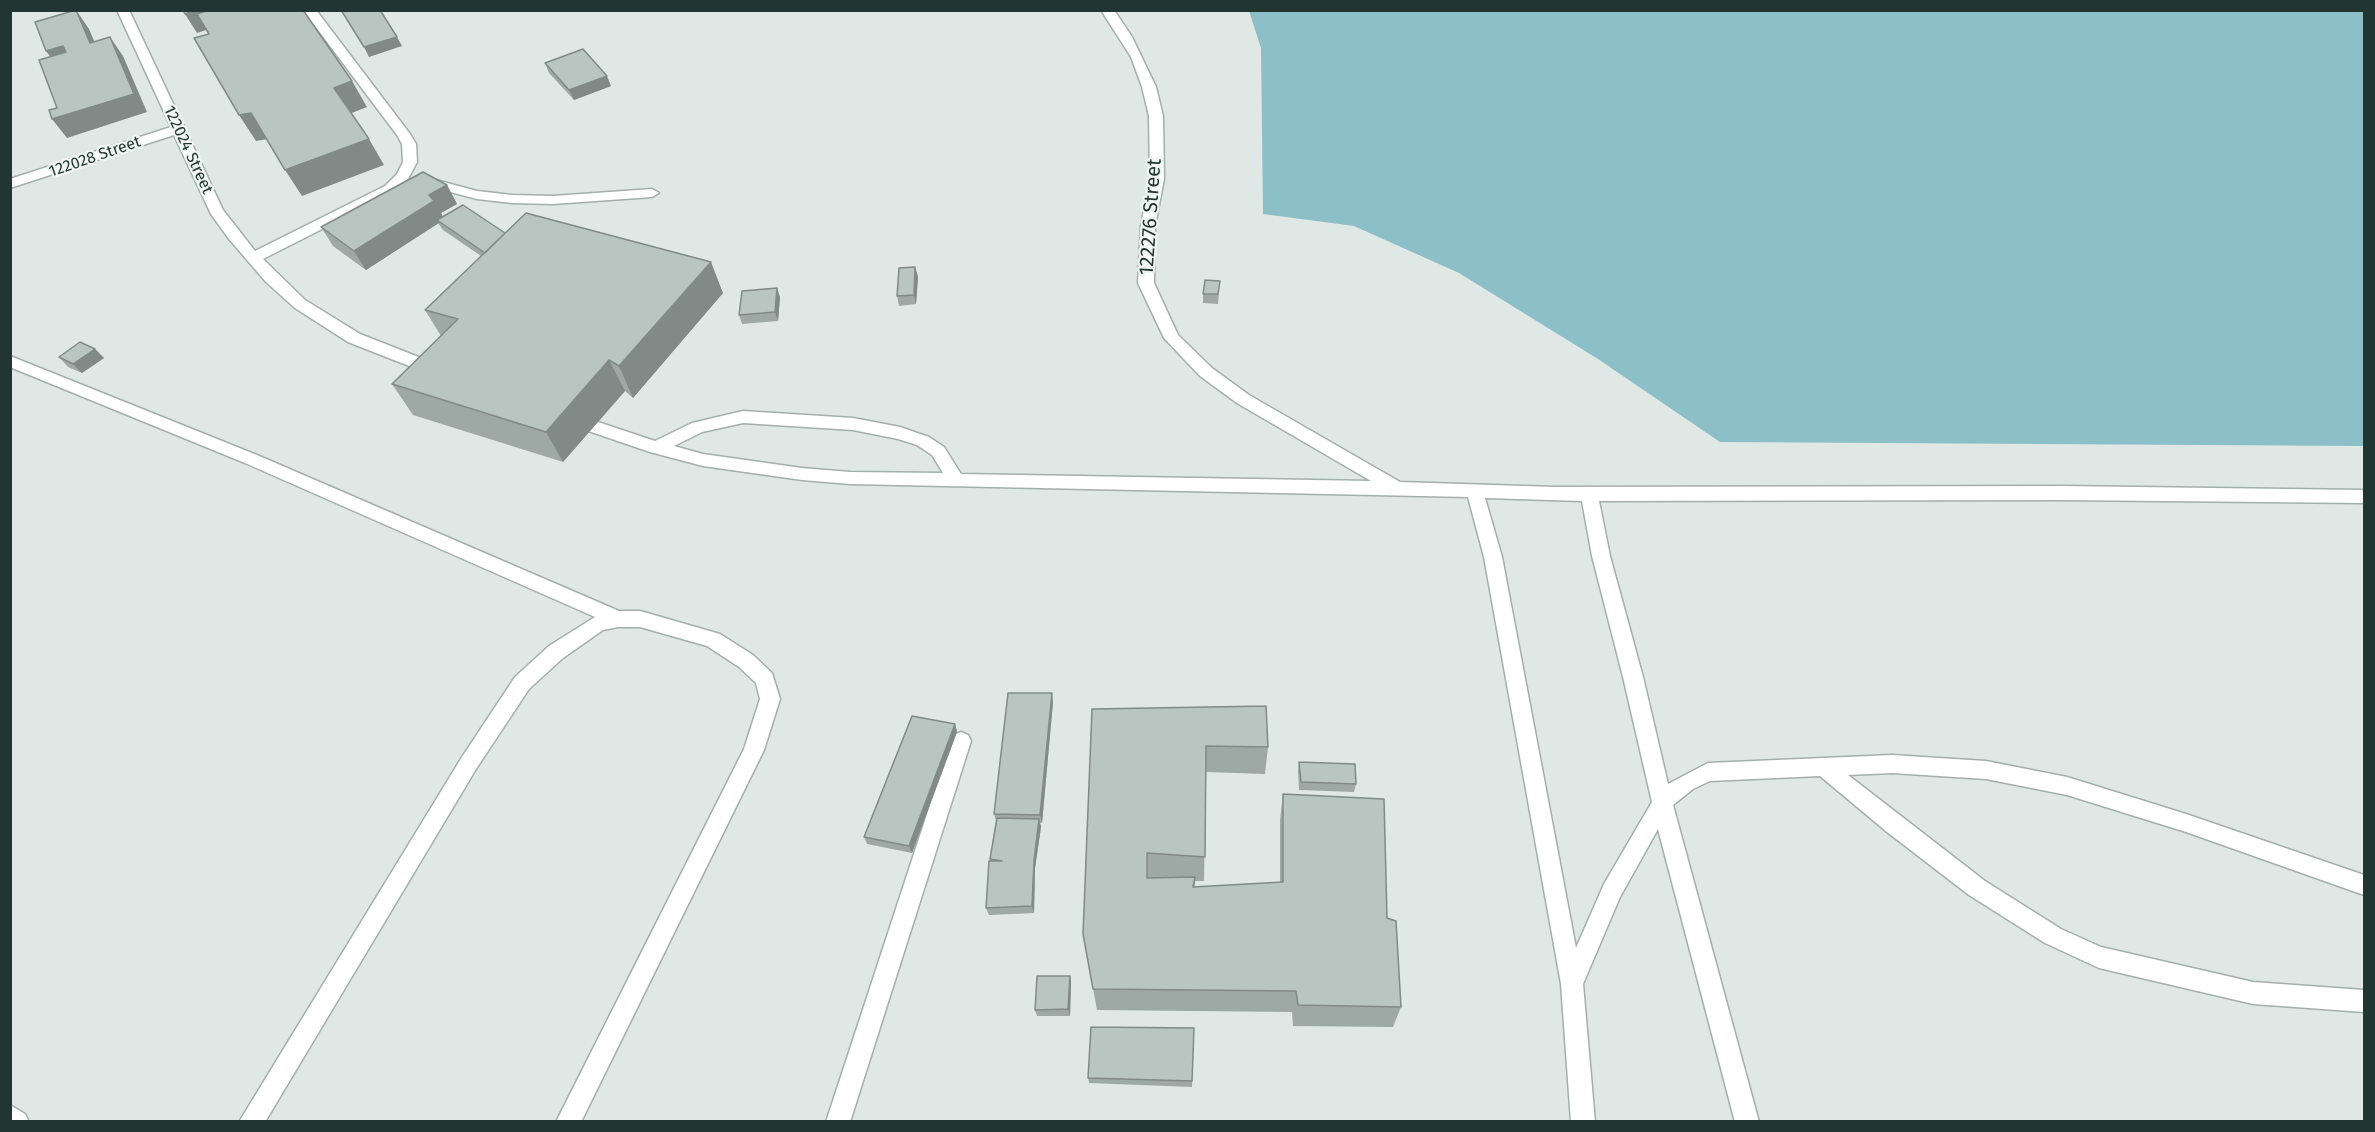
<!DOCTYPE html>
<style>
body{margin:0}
#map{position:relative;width:2375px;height:1132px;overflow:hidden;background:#dfe8e4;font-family:"Fira Sans",sans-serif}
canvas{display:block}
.frame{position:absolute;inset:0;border:12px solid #223631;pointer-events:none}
</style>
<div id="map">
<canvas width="2375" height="1132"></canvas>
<div class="frame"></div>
</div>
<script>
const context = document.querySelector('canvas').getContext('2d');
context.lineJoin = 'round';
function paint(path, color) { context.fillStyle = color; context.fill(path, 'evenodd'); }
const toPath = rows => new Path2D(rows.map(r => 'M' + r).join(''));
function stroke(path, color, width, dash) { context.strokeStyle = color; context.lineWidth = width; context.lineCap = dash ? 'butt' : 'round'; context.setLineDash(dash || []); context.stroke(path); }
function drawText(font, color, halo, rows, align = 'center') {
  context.font = font + ' "Fira Sans",sans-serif'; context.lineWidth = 4.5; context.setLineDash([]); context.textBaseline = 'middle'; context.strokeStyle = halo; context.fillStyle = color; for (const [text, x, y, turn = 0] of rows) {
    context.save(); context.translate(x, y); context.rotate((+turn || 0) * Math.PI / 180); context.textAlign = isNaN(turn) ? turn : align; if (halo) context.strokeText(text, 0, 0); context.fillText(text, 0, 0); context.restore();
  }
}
const water = toPath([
 [1249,11,2364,11,2364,446,1720,442,1598,359,1459,273,1354,226,1263,214,1261,48]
]);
const minor = toPath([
 [117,10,129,10,223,210,255,251,385,186,397,174,403,162,402,144,397,135,303,10,316,10,410,134,416,144,417,162,408,179,395,192,263,259,305,300,360,334,444,367,446,371,444,375,432,375,348,342,295,308,266,282,229,239,211,214,174,135,10,188,10,179,171,127,117,10],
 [1101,10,1114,10,1132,37,1156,87,1163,116,1164,179,1155,226,1154,283,1178,335,1212,368,1249,395,1400,482,1555,487,2062,486,2364,490,2364,503,2062,500,1599,501,1610,556,1643,677,1668,784,1708,763,1892,755,1986,761,2067,777,2186,814,2364,875,2364,895,2186,832,2067,795,1986,779,1892,773,1848,775,1985,881,2061,929,2101,947,2253,982,2364,990,2364,1012,2253,1004,2099,968,2045,943,1969,895,1887,832,1820,776,1710,781,1693,789,1673,805,1759,1122,1735,1122,1658,829,1620,897,1583,984,1595,1122,1571,1122,1561,984,1484,557,1468,497,850,484,802,480,703,466,650,452,565,423,563,419,565,415,571,413,655,441,692,423,743,411,853,418,900,427,929,437,944,447,961,474,1371,481,1237,403,1200,376,1164,338,1138,283,1141,226,1150,179,1149,116,1142,87,1131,57,1101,10],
 [743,423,853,430,898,439,917,445,932,455,943,473,850,472,802,468,703,454,674,446,702,432,743,423],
 [1485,498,1582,501,1592,556,1623,677,1652,802,1604,884,1576,948,1502,557,1485,498],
 [425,177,477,191,512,195,553,196,652,189,659,193,652,197,553,204,512,203,477,199,420,184,418,181,425,177],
 [10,356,257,455,619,611,640,611,720,634,753,655,772,673,780,699,764,750,581,1122,556,1122,744,749,760,699,756,683,739,667,707,646,640,627,618,627,603,630,563,658,529,689,476,769,265,1122,239,1122,462,757,515,677,549,646,595,617,245,463,10,367,10,356],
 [961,732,968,735,971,741,850,1122,826,1122,951,741,954,735,961,732],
 [10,1105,25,1114,29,1122,10,1122,10,1105]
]);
const wall = toPath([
 [545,63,611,86,574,100,549,73],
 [447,185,457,204,441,213,443,217,505,233,723,293,633,398,625,391,563,462,413,415,392,384,441,336,425,310,481,256,443,230,438,223,366,270,333,246,321,227],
 [915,267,918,277,916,304,899,306,897,296],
 [1219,291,1218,304,1203,303,1203,294],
 [780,297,778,321,742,324,739,315],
 [95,349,104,358,82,373,68,367,59,357],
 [1053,702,1042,823,1040,823,1041,827,1035,868,1034,913,989,915,986,908,990,859,996,821,994,814],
 [1092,709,1268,747,1265,774,1206,772,1204,881,1195,881,1195,887,1280,882,1280,820,1283,794,1387,918,1401,1007,1393,1027,1293,1026,1292,1012,1097,1010,1083,934],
 [955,724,957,732,912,853,867,844,864,837],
 [1299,762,1356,784,1354,792,1299,790,1298,770],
 [1070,976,1071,982,1070,1016,1037,1016,1035,1010],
 [1194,1028,1192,1087,1089,1083,1088,1078]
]);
const shadedWall = toPath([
 [76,10,89,29,103,62,90,43],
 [197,10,269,10,197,33,185,14],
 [110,37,123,56,147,112,67,138,52,119],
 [397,37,402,46,369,57,364,47],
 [63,46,77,65,60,70,46,51],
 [607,76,611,86,574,100,569,90],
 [352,81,367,107,349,114,334,88],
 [251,113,268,139,256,141,239,115],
 [369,139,384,165,302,196,285,170],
 [447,185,457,204,441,213,444,219,437,220,439,223,366,270,354,251,429,195],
 [711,262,723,293,633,398,619,366],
 [915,267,918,277,916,304,914,295],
 [777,288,780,297,778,321,775,312],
 [95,349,104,358,82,373,73,364],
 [609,360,625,391,563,462,546,432],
 [1052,693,1053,702,1042,823,1040,815],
 [955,724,957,732,912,853,909,846],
 [1039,819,1041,827,1035,868,1034,913,1032,906,1034,861],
 [1070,976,1071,982,1070,1016,1068,1009]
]);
const building = toPath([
 [76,10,90,43,110,37,134,94,52,119,49,110,57,108,39,60,66,52,63,46,46,51,35,22,76,10],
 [183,10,197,10,185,14,183,10],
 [209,10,303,10,352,81,334,88,369,139,285,170,251,113,239,115,194,38,209,34,197,14,209,10],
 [341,10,380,10,397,37,364,47,341,10],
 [583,49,607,76,569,90,545,63,583,49],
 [423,172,447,185,429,195,434,201,354,251,321,227,423,172],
 [463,205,505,233,485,253,437,220,463,205],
 [526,213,711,262,619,366,609,360,546,432,392,384,458,319,425,310,526,213],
 [915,267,914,295,897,296,899,268,915,267],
 [1205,280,1220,281,1218,294,1203,294,1205,280],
 [777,288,775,312,739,315,742,291,777,288],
 [80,342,95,349,73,364,59,357,80,342],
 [1008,693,1052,693,1040,815,994,814,1008,693],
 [1266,706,1268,747,1206,746,1205,857,1147,853,1147,878,1195,877,1193,887,1283,882,1283,794,1384,799,1387,918,1396,921,1401,1007,1298,1005,1296,991,1093,989,1083,934,1092,709,1266,706],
 [912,716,955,724,909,846,864,837,912,716],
 [1299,762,1355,764,1356,784,1301,782,1299,762],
 [997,818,1039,819,1034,861,1032,906,986,908,989,861,1002,861,990,859,997,818],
 [1037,976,1070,976,1068,1009,1035,1010,1037,976],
 [1091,1027,1194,1028,1192,1081,1088,1078,1091,1027]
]);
const farStreetnames = [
 ["122024 Street",188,150,65],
 ["122028 Street",95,157,-19]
];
const streetNames = [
 ["122276 Street",1151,217,-86]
];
paint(water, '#8cbfc8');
stroke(minor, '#a3afab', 3);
paint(minor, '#fff');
paint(wall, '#9ea9a5');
paint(shadedWall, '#818a86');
paint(building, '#b8c5c0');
stroke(building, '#818a86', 1.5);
drawText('16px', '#223631', '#eff5f2', farStreetnames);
drawText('20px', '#223631', '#eff5f2', streetNames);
</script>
